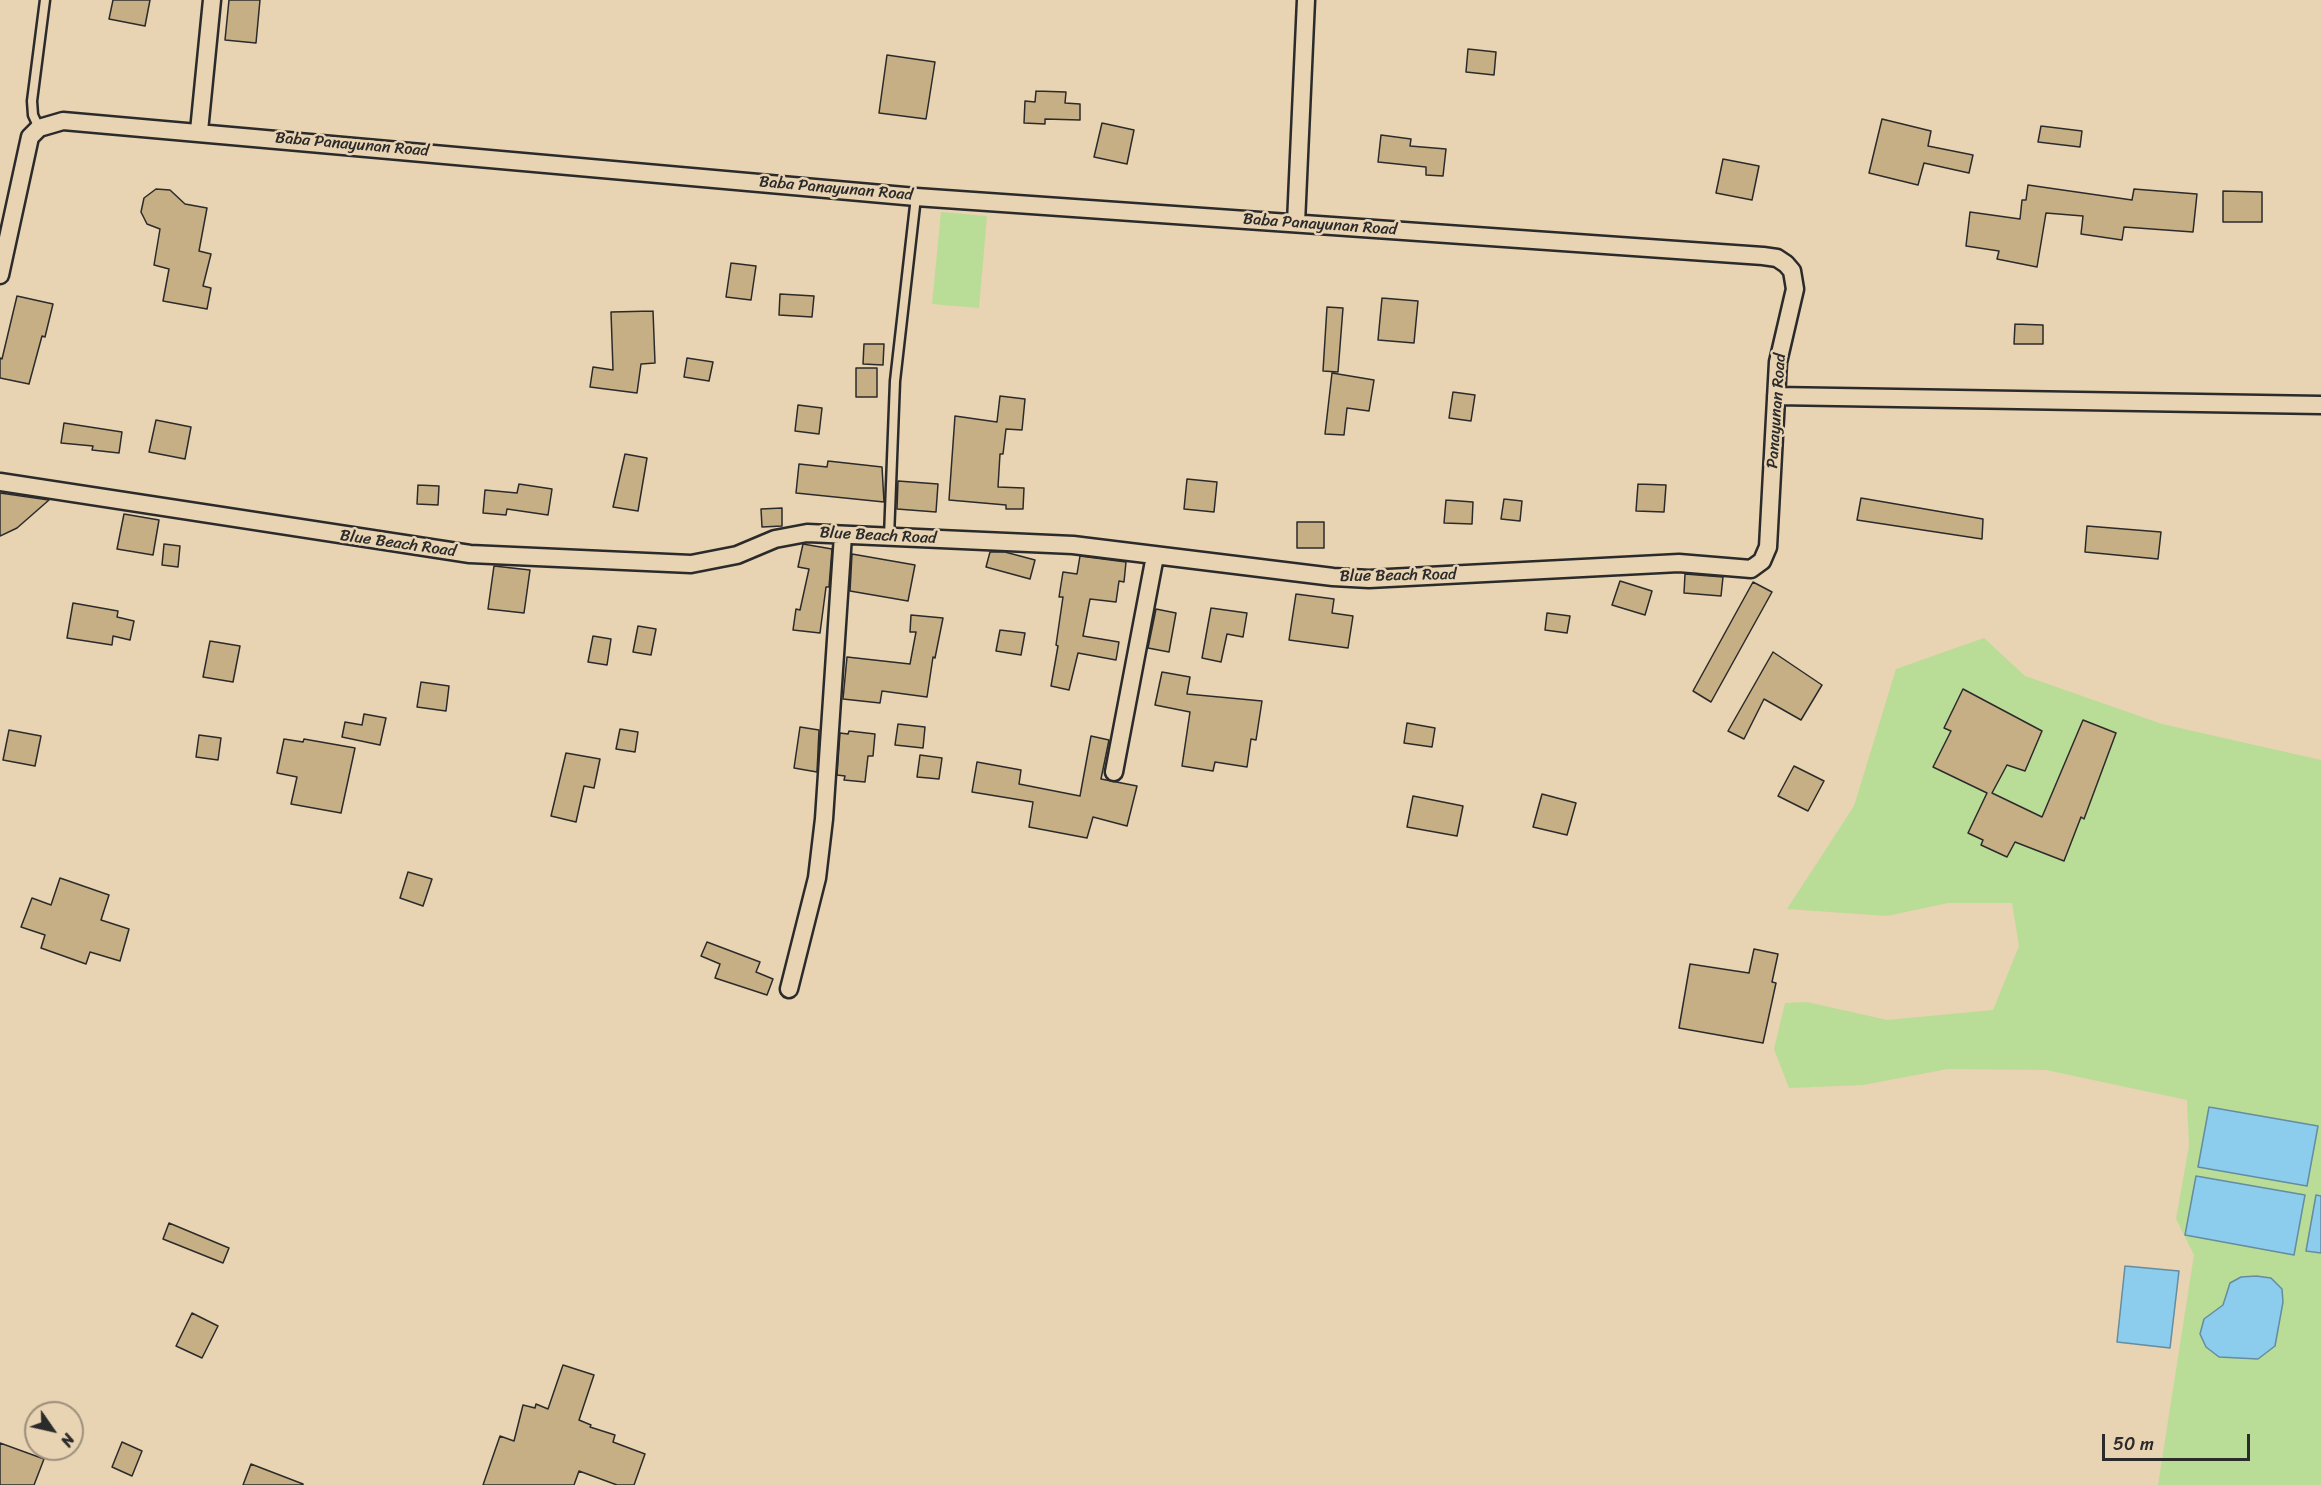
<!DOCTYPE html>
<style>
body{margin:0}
#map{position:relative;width:2321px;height:1485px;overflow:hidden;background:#e8d3b2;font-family:Sriracha,sans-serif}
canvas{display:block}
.north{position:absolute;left:24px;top:1401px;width:60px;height:60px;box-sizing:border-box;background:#e8d3b2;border:2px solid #9c907c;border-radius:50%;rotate:124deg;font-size:16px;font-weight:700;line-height:24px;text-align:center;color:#2b2b2b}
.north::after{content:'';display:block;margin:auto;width:21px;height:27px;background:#2b2b2b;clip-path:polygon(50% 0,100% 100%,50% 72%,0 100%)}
.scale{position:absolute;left:2102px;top:1434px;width:148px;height:27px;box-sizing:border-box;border:3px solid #2b2b2b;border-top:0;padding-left:8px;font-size:18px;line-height:21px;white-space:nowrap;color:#2b2b2b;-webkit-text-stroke:4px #e8d3b2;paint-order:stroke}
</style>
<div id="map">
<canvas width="2321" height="1485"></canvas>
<div class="north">N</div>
<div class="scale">50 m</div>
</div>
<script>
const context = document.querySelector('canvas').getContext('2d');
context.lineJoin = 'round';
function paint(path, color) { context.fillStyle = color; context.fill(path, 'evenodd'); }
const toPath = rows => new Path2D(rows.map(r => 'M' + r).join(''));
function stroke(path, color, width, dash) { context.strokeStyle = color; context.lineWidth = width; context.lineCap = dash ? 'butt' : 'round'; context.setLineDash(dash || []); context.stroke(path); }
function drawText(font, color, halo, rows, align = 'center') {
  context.font = font + ' Sriracha,sans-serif'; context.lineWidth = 5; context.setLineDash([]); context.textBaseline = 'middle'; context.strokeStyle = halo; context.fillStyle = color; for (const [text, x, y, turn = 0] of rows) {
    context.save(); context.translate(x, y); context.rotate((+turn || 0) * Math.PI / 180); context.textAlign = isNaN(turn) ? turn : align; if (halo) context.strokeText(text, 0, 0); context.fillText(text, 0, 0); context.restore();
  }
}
const green = toPath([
 [941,212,987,216,979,308,932,304],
 [1984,638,2025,676,2162,724,2321,760,2321,1485,2158,1485,2194,1255,2176,1219,2189,1146,2187,1100,2046,1070,1948,1069,1863,1085,1789,1088,1774,1049,1785,1003,1807,1002,1887,1020,1993,1010,2019,946,2012,903,1948,903,1887,916,1787,909,1854,806,1896,669]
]);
const water = toPath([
 [2209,1107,2318,1126,2307,1186,2198,1167,2209,1107],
 [2196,1176,2305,1195,2294,1255,2185,1235,2196,1176],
 [2316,1195,2321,1196,2321,1253,2306,1251,2316,1195],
 [2125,1266,2179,1271,2170,1348,2117,1342,2125,1266],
 [2256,1276,2271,1278,2282,1289,2283,1302,2275,1346,2258,1359,2219,1357,2206,1347,2200,1334,2204,1319,2223,1305,2230,1283,2241,1277,2256,1276]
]);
const building = toPath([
 [113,0,150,0,145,26,109,19,113,0],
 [229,0,260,0,256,43,225,40,229,0],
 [1468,49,1496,52,1494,75,1466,72,1468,49],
 [887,55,935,62,926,119,879,113,887,55],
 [1036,91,1066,92,1065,103,1080,104,1080,120,1045,119,1045,124,1024,123,1025,101,1035,102,1036,91],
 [1882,119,1931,131,1928,146,1973,155,1969,173,1924,163,1918,185,1869,173,1882,119],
 [1102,123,1134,130,1127,164,1094,157,1102,123],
 [2041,126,2082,131,2080,147,2038,142,2041,126],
 [1381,135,1411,139,1410,146,1446,149,1443,176,1426,175,1426,167,1378,162,1381,135],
 [1723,159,1759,166,1752,200,1716,193,1723,159],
 [2028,185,2132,200,2134,189,2197,194,2193,232,2124,227,2122,240,2081,234,2083,216,2046,213,2037,267,1997,259,1999,251,1966,246,1970,212,2020,219,2022,200,2026,200,2028,185],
 [156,189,170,190,185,204,207,208,199,251,211,254,203,286,211,288,207,309,163,301,169,269,154,265,160,229,147,224,141,212,144,198,156,189],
 [2223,191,2262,192,2262,222,2223,222,2223,191],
 [731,263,756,266,751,300,726,297,731,263],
 [780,294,814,296,812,317,779,315,780,294],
 [17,296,53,304,45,337,42,336,29,384,0,378,0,358,2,359,17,296],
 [1382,298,1418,301,1414,343,1378,340,1382,298],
 [1327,307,1343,308,1338,372,1323,371,1327,307],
 [653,311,655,363,641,364,637,393,590,387,593,367,613,370,611,312,653,311],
 [2015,324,2043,325,2043,344,2014,344,2015,324],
 [864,344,884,344,883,365,863,364,864,344],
 [687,358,713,362,709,381,684,377,687,358],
 [856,368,877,368,877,397,856,397,856,368],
 [1332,373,1374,380,1369,411,1347,408,1344,435,1325,434,1332,373],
 [1453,392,1475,395,1471,421,1449,418,1453,392],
 [1000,396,1025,399,1022,430,1006,429,1003,454,1000,454,998,487,1024,488,1023,509,1006,509,1006,505,949,500,955,416,997,422,1000,396],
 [798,405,822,408,819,434,795,431,798,405],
 [156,420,191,427,185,459,149,452,156,420],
 [64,423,122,432,119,453,92,450,93,446,61,443,64,423],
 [625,454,647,458,638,511,613,507,625,454],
 [828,461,882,467,884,502,796,493,799,464,827,467,828,461],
 [1187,479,1217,482,1214,512,1184,509,1187,479],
 [898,481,938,484,936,512,897,509,898,481],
 [519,484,552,489,548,515,507,509,506,515,483,513,485,490,517,493,519,484],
 [1638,484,1666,485,1664,512,1636,511,1638,484],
 [418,485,439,486,438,505,417,504,418,485],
 [0,493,49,500,17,528,0,536,0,493],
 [1861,498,1983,519,1982,539,1857,520,1861,498],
 [1504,499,1522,501,1520,521,1501,519,1504,499],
 [1446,500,1473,502,1472,524,1444,523,1446,500],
 [782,508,782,526,762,527,761,509,782,508],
 [124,514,159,520,153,555,117,549,124,514],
 [1297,522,1324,522,1324,548,1297,548,1297,522],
 [2087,526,2161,532,2158,559,2085,552,2087,526],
 [164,544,180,546,178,567,162,565,164,544],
 [803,544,832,549,829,587,826,587,820,633,793,630,796,609,800,610,809,569,798,567,803,544],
 [990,552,1005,552,1035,560,1030,579,986,567,990,552],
 [852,554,915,565,908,601,850,591,852,554],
 [1080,556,1126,562,1124,582,1119,581,1116,602,1090,599,1083,636,1119,642,1116,660,1078,653,1069,690,1051,686,1058,646,1056,645,1063,597,1059,597,1063,572,1077,574,1080,556],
 [494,566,530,570,524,613,488,609,494,566],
 [1685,574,1723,577,1721,596,1684,593,1685,574],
 [1620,581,1652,591,1645,615,1612,605,1620,581],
 [1753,582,1772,592,1711,702,1693,691,1753,582],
 [1296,594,1334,599,1332,613,1353,616,1348,648,1289,640,1296,594],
 [73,603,118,611,117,617,134,621,130,640,113,636,112,645,67,638,73,603],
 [1211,608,1247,613,1243,637,1227,634,1221,662,1202,658,1211,608],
 [1156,609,1176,613,1169,652,1148,648,1156,609],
 [1547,613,1570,616,1567,633,1545,630,1547,613],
 [911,615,943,618,935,658,933,657,927,697,882,691,880,703,843,699,847,657,910,664,916,632,910,632,911,615],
 [638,626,656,629,651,655,633,652,638,626],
 [1000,630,1025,633,1021,655,996,651,1000,630],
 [593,636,611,639,607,665,588,662,593,636],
 [210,641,240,646,233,682,203,677,210,641],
 [1773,652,1822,685,1801,720,1764,699,1744,739,1728,731,1773,652],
 [1162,672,1190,677,1187,694,1262,701,1256,740,1251,739,1247,767,1215,762,1213,771,1182,766,1190,712,1155,705,1162,672],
 [421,682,449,686,446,711,417,707,421,682],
 [1963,689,2042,731,2025,771,2007,765,1992,793,2042,817,2083,720,2116,733,2084,819,2081,817,2064,861,2015,842,2007,857,1981,845,1983,840,1968,833,1987,793,1933,767,1951,731,1944,728,1963,689],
 [364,714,386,718,380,745,342,737,345,722,362,725,364,714],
 [1407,723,1435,728,1432,747,1404,743,1407,723],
 [898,724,925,727,923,748,895,745,898,724],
 [800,727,819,730,817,772,794,768,800,727],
 [620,729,638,732,635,752,616,749,620,729],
 [9,730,41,736,35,766,3,760,9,730],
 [849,731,875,734,873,756,868,756,865,782,844,780,845,776,837,775,840,733,848,734,849,731],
 [199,735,221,738,218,760,196,757,199,735],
 [1091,736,1109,740,1101,779,1137,786,1127,826,1093,817,1087,838,1029,827,1033,802,972,792,977,762,1021,770,1019,784,1080,796,1091,736],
 [284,739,303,742,304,739,355,748,341,813,291,804,297,777,277,773,284,739],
 [566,753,600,759,594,788,584,786,576,822,551,816,566,753],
 [920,755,942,758,939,779,917,777,920,755],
 [1794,766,1824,781,1808,811,1778,796,1794,766],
 [1542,794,1576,803,1567,835,1533,827,1542,794],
 [1413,796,1463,806,1457,836,1407,827,1413,796],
 [408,872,432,879,423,906,400,898,408,872],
 [60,878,109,895,101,920,129,929,120,961,90,952,86,964,41,948,45,935,21,927,32,898,51,905,60,878],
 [707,942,760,962,756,972,773,979,767,995,715,978,720,964,701,956,707,942],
 [1754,949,1778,954,1772,982,1776,983,1763,1043,1679,1028,1690,964,1749,973,1754,949],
 [169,1223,229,1248,223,1263,163,1239,169,1223],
 [192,1313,218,1326,202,1358,176,1346,192,1313],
 [563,1365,594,1375,579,1420,591,1425,590,1427,615,1435,613,1442,645,1454,634,1485,617,1485,579,1471,574,1485,483,1485,500,1436,514,1441,523,1405,535,1408,536,1404,548,1409,563,1365],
 [122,1442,142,1451,132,1476,112,1467,122,1442],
 [0,1443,44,1459,34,1485,0,1485,0,1443],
 [251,1464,303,1484,303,1485,243,1485,251,1464]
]);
const service = toPath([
 [39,128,33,115,32,101,45,0],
 [889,537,895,381,916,197]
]);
const minor = toPath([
 [199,131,212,0],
 [1296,223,1306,0],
 [0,275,30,137,39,128,63,121,916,197,1763,256,1777,258,1786,264,1792,271,1795,289,1778,362,1768,547,1762,561,1751,569,1679,563,1369,579,1333,577,1073,545,807,533,775,539,737,555,691,564,470,554,0,482],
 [1776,396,2321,405],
 [1114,772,1155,556],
 [789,989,817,878,824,819,843,535]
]);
const streetNames = [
 ["Baba Panayunan Road",352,145,5],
 ["Baba Panayunan Road",836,189,5],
 ["Baba Panayunan Road",1320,225,4],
 ["Panayunan Road",1777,411,-86],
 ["Blue Beach Road",878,536,3],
 ["Blue Beach Road",398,544,8],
 ["Blue Beach Road",1398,576,-1]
];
paint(green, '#b9dd97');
paint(water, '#8ccced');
stroke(water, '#658c9f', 1.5);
paint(building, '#c6af85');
stroke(building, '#2b2b2b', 1.5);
stroke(service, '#2b2b2b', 13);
stroke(minor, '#2b2b2b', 21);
stroke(service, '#e8d3b2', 8);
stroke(minor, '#e8d3b2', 16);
drawText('16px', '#2b2b2b', '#e8d3b2', streetNames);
</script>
